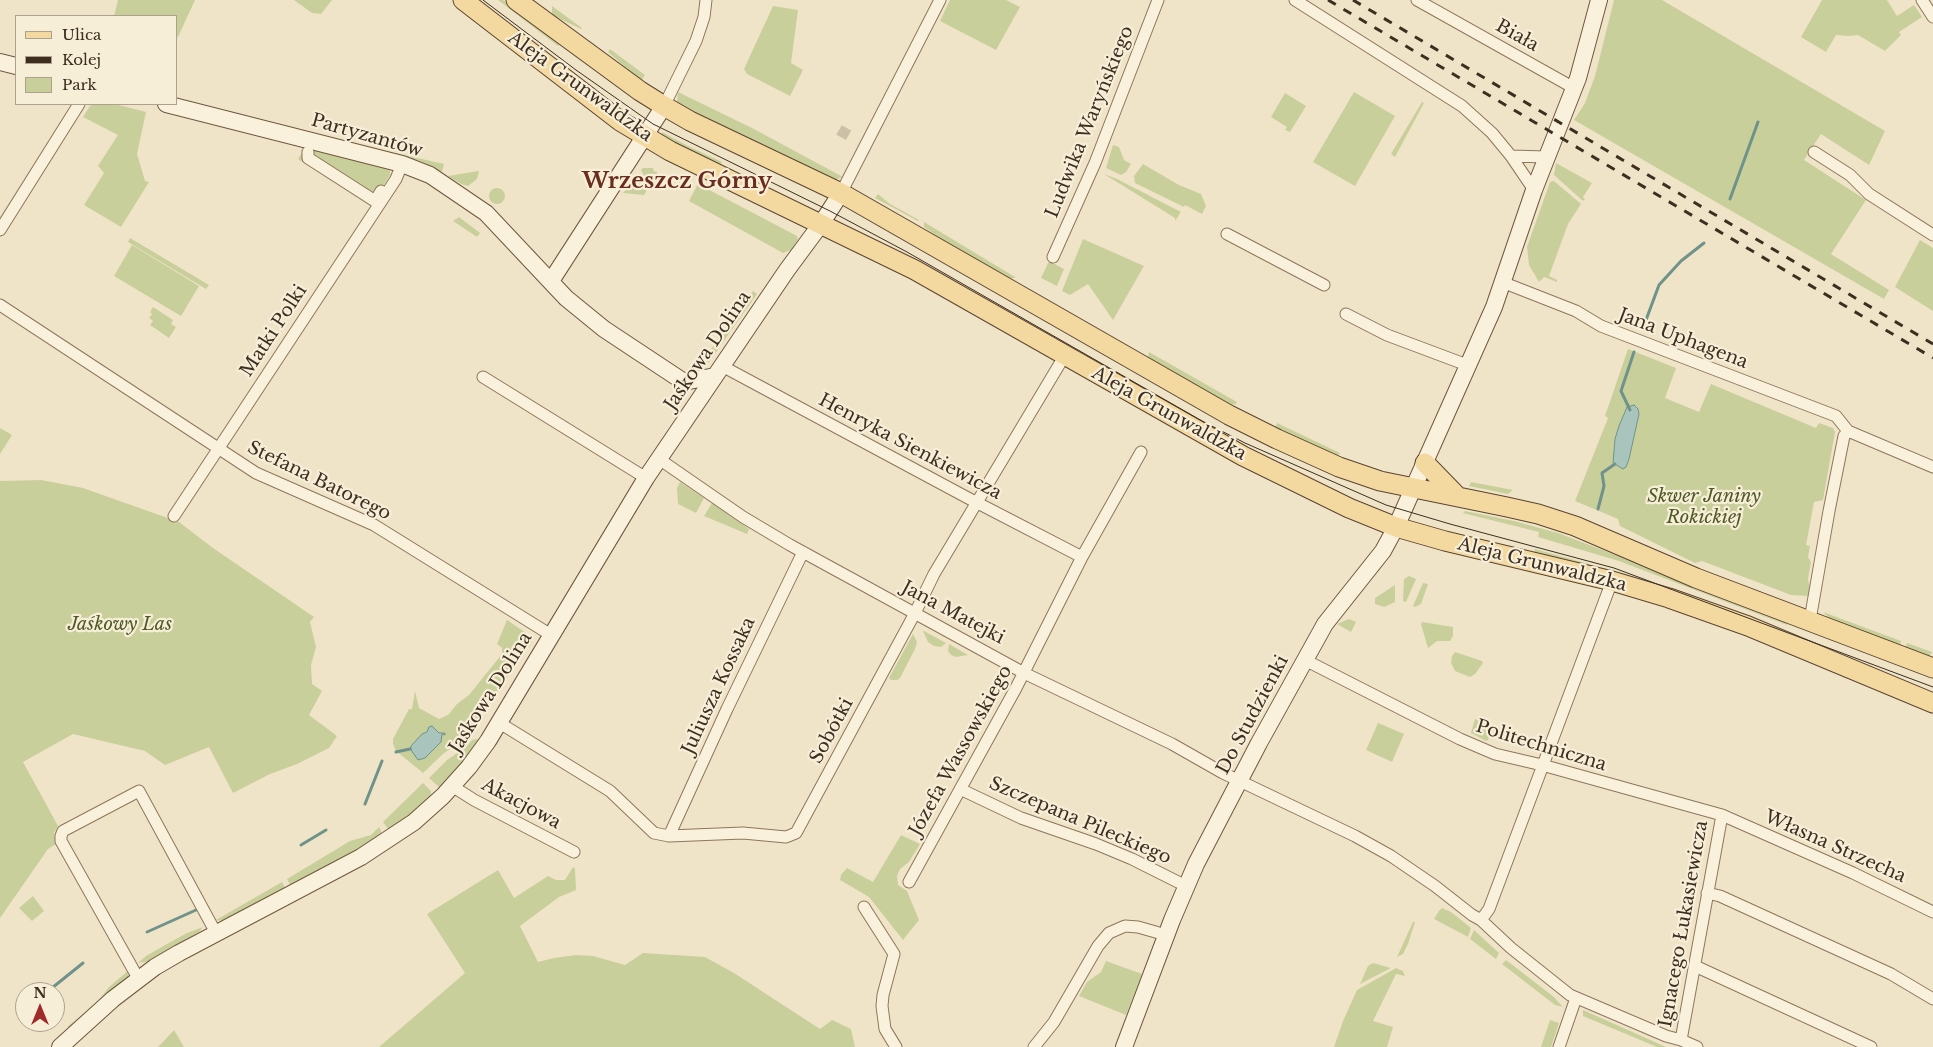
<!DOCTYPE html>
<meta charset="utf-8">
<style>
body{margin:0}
#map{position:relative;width:1933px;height:1047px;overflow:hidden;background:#f0e4c8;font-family:"Libre Baskerville",serif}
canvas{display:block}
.legend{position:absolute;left:15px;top:15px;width:162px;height:90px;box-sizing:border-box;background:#f7eed8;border:1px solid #ada18e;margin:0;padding:6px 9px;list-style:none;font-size:15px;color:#3d2e20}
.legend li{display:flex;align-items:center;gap:10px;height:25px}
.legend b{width:25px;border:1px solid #ada18e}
.north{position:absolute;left:15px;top:982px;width:50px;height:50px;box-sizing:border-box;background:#f7eed8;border:1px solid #ada18e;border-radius:50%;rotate:0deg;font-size:14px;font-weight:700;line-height:20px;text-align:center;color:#3d2e20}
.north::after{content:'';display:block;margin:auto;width:18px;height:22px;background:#9e2a2b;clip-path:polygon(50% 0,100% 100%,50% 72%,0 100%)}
</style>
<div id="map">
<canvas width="1933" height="1047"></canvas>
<ul class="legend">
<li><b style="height:6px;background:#f3d9a0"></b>Ulica</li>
<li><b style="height:6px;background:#3d2e20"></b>Kolej</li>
<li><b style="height:14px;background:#c9cf9b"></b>Park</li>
</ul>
<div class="north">N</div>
</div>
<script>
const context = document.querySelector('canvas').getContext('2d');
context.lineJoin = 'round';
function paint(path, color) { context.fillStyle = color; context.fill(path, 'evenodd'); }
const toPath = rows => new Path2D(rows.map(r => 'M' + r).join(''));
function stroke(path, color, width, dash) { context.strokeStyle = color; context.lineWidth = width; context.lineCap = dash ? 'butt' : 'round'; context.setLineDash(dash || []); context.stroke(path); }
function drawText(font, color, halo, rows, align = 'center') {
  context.font = font + ' "Libre Baskerville",serif'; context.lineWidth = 4.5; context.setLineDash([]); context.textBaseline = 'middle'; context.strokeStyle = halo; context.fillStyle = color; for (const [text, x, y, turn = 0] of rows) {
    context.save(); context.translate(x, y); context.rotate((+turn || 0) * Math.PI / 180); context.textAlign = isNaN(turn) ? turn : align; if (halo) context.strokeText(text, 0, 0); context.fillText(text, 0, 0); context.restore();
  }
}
const green = toPath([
 [118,0,195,0,178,37,176,36,176,16,114,16],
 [294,0,332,0,321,14,312,13],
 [498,0,503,0,561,42,558,46],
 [950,0,1006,0,1020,7,996,50,940,21],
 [1614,0,1662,0,1885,131,1869,165,1821,134,1804,160,1866,200,1831,254,1889,290,1884,299,1574,120,1585,103,1595,76],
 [1822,0,1887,0,1897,16,1914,5,1922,17,1899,32,1901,35,1885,51,1858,35,1848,36,1836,35,1826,52,1801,37],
 [552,6,582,28,581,29,552,15],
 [773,6,798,10,791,63,803,70,790,96,747,74,744,69],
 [610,49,645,75,641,81,608,52],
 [678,92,752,128,843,177,834,180,683,108,677,102],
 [1354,92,1395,116,1355,186,1313,162],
 [1285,93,1306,106,1290,132,1285,130,1287,127,1271,117],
 [1422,102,1424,103,1395,157,1391,154],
 [94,104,115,104,146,112,137,154,145,181,149,182,121,227,84,205,104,173,98,166,118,135,83,117,90,106],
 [662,132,688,146,722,162,721,164,681,149,662,135],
 [360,145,444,164,442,172,420,161,359,147],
 [1113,145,1119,147,1124,160,1131,164,1126,172,1121,175,1106,168],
 [306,146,387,167,390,171,390,175,370,206,298,159],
 [1556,163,1592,183,1583,197,1585,199,1583,201,1554,175],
 [1143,164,1179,185,1201,194,1206,206,1202,214,1185,205,1184,207,1135,183,1134,176],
 [643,168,653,168,654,172,656,171,662,182,659,185,644,176,641,170],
 [479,171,477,179,468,186,461,184,448,176],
 [637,174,647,182,650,190,647,190,644,195,623,193],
 [1104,174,1117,179,1181,212,1175,221,1175,218],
 [1554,181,1581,204,1568,224,1549,276,1557,280,1557,282,1544,277,1539,282,1529,265,1527,247,1550,182],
 [698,184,797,236,798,239,791,250,783,253,689,201],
 '489 196a8 8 0 1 1 16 0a8 8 0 1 1-16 0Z',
 [878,194,890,204,919,220,918,221,875,198],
 [459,217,480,233,477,237,453,221],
 [924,222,1015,277,1015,278,1005,278,947,243,924,227],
 [130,238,209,285,206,289,128,242],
 [1083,239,1144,266,1113,320,1088,284,1070,295,1062,291],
 [1920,240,1933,248,1933,311,1895,287],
 [132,245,199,286,181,316,114,276],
 [1049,261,1064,269,1057,286,1041,278],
 [753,291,757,294,709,362,699,366],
 [153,307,173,320,171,324,176,327,169,338,150,325,153,321,149,318,152,314,150,312],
 [1628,349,1676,368,1665,398,1699,412,1711,384,1816,428,1819,423,1833,428,1835,432,1823,500,1814,502,1806,545,1810,546,1808,557,1811,562,1808,579,1810,589,1808,596,1791,595,1702,561,1695,563,1620,526,1618,519,1575,501,1608,418,1605,416],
 [1149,352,1237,402,1236,404,1229,406,1147,360],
 [1277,423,1340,453,1337,458,1278,430,1276,426],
 [0,428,12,435,0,454],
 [41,480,83,488,179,522,213,548,314,617,310,622,316,647,311,665,312,684,322,691,309,715,337,736,329,748,297,764,270,774,233,793,209,747,165,765,145,751,73,734,23,762,58,826,54,833,56,844,48,849,0,918,0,481],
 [680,482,704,498,696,513,678,504,677,488],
 [1471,482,1513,490,1508,494,1469,486],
 [712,503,749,529,747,534,704,516],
 [1465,511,1514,521,1558,533,1788,621,1787,625,1619,561,1538,537,1539,532,1463,513],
 [1535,549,1632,576,1665,590,1534,553],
 [1409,576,1416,579,1406,602,1403,601,1404,579],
 [1423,583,1428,584,1421,604,1415,607,1413,606],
 [1395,585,1395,602,1384,607,1375,604,1375,598],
 [1823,612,1901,641,1900,646,1831,620],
 [1349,619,1356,622,1351,632,1337,624],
 [507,620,529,635,532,642,466,736,457,745,444,753,423,773,396,751,393,744,393,739,409,709,412,709,415,691,419,708,439,719,448,715,457,704,469,695,502,654,502,648,497,644],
 [1422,622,1453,627,1453,636,1450,641,1437,641,1428,648,1421,624],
 [923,631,924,631,946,643,941,647,934,646,928,642],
 [913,634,917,642,915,649,900,678,897,680,891,680,889,678],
 [1907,643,1932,652,1929,657,1905,648],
 [949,644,968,655,956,657,951,655,948,651],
 [1455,652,1482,661,1483,663,1475,674,1470,677,1455,671,1451,663,1452,656],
 [1475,719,1492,726,1488,740,1486,741,1471,733],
 [1378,723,1404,734,1392,762,1366,750],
 [477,739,479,742,442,787,439,787,429,778,447,760,466,747,472,740],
 [423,783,431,791,431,797,391,830,388,829,383,822],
 [379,827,381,831,381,837,294,887,290,885,287,879,350,841,371,835],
 [901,835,920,844,909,862,900,869,897,876,898,885,907,891,919,920,903,940,869,897,840,880,841,875,847,868,873,882],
 [573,867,575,869,576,890,559,897,520,926,538,962,554,958,576,955,593,956,625,965,643,953,705,957,734,973,820,1029,832,1020,851,1029,855,1047,379,1047,465,973,427,914,498,870,514,898,548,876,556,880,565,880],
 [282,882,285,888,284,891,224,921,216,920],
 [33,896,44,911,32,921,19,908],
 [1442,908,1451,912,1471,928,1468,937,1434,919,1439,911],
 [1413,922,1415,922,1408,944,1403,954,1397,957],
 [203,927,199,932,146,962,138,963,146,956,167,944,187,933],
 [1474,930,1499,953,1496,959,1470,939],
 [1506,960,1554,997,1563,1007,1555,1005,1502,964],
 [1106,961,1142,974,1126,1015,1079,996,1087,982,1101,972],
 [1373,963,1391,968,1360,984,1368,966],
 [1396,968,1403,971,1405,976,1396,974,1373,1021,1393,1027,1387,1047,1334,1047,1343,1021,1357,990],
 [129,970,128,978,72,1027,67,1027,97,1003,109,987],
 [1583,1010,1666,1047,1657,1047,1583,1016],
 [1550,1020,1559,1023,1551,1047,1541,1047],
 [174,1030,184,1047,158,1047]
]);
const water = toPath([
 [1634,405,1638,409,1639,414,1629,459,1626,467,1623,469,1613,463,1615,439,1619,426,1627,407,1634,405],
 [432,726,439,733,445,733,445,735,442,734,441,742,425,758,418,760,411,750,411,746,422,734,427,732,429,727,432,726]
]);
const stream = toPath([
 [1730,199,1758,122],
 [1643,328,1659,285,1681,261,1704,243],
 [1630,410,1621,391,1634,352],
 [1598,509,1604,486,1602,473,1615,464],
 [396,752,410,749],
 [365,804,382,761],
 [301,845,326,830],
 [147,932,196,910],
 [47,992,83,963]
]);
const streetTunnel = toPath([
 [839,130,850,136]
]);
const street = toPath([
 [1295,0,1462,106,1492,133,1511,156,1534,190],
 [1417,0,1574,88],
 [1922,0,1933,17],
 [664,106,696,41,704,17,706,0],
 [308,152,308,158,375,201,381,191],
 [1814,152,1850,175,1869,194,1933,235],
 [1511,156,1546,157],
 [841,193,940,0],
 [0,230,79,104],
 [1227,234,1324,285],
 [1053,257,1095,163,1158,0],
 [1502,282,1576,311,1601,326,1836,416,1848,431,1933,467],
 [0,305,256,473,374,525,551,635],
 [1346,314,1387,335,1467,365],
 [722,366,968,498,1082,557],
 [483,377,646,478],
 [659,459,743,517,790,545,1024,673,1172,744,1223,773,1355,836,1391,856,1435,886,1472,915,1481,920,1511,948,1570,995,1666,1036,1681,1040,1697,1047],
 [174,516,396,179,402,164],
 [1810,620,1829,511,1844,436,1848,431],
 [1305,660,1460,739,1495,754,1542,765,1722,815,1853,873,1933,912],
 [498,722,610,791,654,833,669,836,743,833,786,837,796,833,915,613,934,574,1065,355],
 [452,786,474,800,574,852],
 [960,789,1021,818,1096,844,1132,859,1186,886],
 [669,836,727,709,803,552],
 [909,882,1016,688,1082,557,1141,452],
 [1707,893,1720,896,1891,974,1933,999],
 [864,907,894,954,883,995,882,1006,885,1029,896,1047],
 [1481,920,1489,909,1612,581],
 [1695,966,1871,1047],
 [138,978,61,841,61,836,63,831,139,791,216,933],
 [1681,1040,1722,815],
 [1034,1047,1054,1022,1098,946,1109,933,1125,926,1138,927,1166,935],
 [1559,1047,1576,998]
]);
const secondary = toPath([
 [0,62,16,66],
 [166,104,402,164,430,175,486,213,566,298,604,329,684,382,715,376],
 [551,281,664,106],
 [60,1047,113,999,155,967,179,953,361,857,414,822,443,796,469,767,488,741,646,478,787,270,821,224,841,193],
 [1124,1047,1172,920,1196,864,1259,743,1325,624,1383,551,1396,527,1494,307,1534,190,1578,78,1599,0]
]);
const primary = toPath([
 [463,0,620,121,670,151,915,270,1243,456,1349,508,1396,527,1445,541,1612,581,1669,598,1748,626,1933,703],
 [516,0,640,91,664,106,690,121,841,193,1229,415,1277,439,1339,467,1380,481,1507,507,1538,514,1575,526,1696,578,1933,668],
 [1425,463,1458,497]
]);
const tram = toPath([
 [483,0,576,70,653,124,830,211,907,252,1202,421,1245,443,1386,505,1450,524,1614,568,1933,687]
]);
const rail = toPath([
 [1328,0,1933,358],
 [1353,0,1933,344]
]);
const streetNames = [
 ["Biała",1517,36,29],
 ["Aleja Grunwaldzka",580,87,36],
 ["Ludwika Waryńskiego",1090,122,-68],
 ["Partyzantów",367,136,16],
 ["Matki Polki",274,331,-57],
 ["Jana Uphagena",1683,339,21],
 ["Jaśkowa Dolina",708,351,-56],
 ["Aleja Grunwaldzka",1169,414,29],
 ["Henryka Sienkiewicza",910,447,28],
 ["Stefana Batorego",319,481,26],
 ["Aleja Grunwaldzka",1542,565,14],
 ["Jana Matejki",953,613,28],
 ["Juliusza Kossaka",719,686,-65],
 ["Jaśkowa Dolina",491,693,-58],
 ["Do Studzienki",1253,715,-62],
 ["Sobótki",832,731,-62],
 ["Politechniczna",1541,746,17],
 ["Józefa Wassowskiego",961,751,-61],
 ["Akacjowa",521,804,28],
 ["Szczepana Pileckiego",1080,821,23],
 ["Własna Strzecha",1835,847,24],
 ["Ignacego Łukasiewicza",1684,924,-80]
];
const parkNames = [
 ["Skwer Janiny",1704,497],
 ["Rokickiej",1704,518],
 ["Jaśkowy Las",120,625]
];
const districtNames = [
 ["Wrzeszcz Górny",677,182]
];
paint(green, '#c9cf9b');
paint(water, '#a9c4bc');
stroke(water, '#6f938a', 1);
stroke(stream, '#6f938a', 3);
stroke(streetTunnel, '#ccc0a6', 11, [11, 5.5]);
stroke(street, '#8d765c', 13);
stroke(secondary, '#6f573f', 18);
stroke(primary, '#5b4430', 21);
stroke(street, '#faf1dc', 11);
stroke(secondary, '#faf1dc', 16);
stroke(primary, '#f3d9a0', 19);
stroke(tram, '#3d2e20', 1);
stroke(rail, '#3d2e20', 3, [9, 9]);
drawText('18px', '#3d2e20', '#f7eed8', streetNames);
drawText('italic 18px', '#4d5a26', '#f7eed8', parkNames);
drawText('bold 22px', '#6b2e1e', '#f7eed8', districtNames);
</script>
